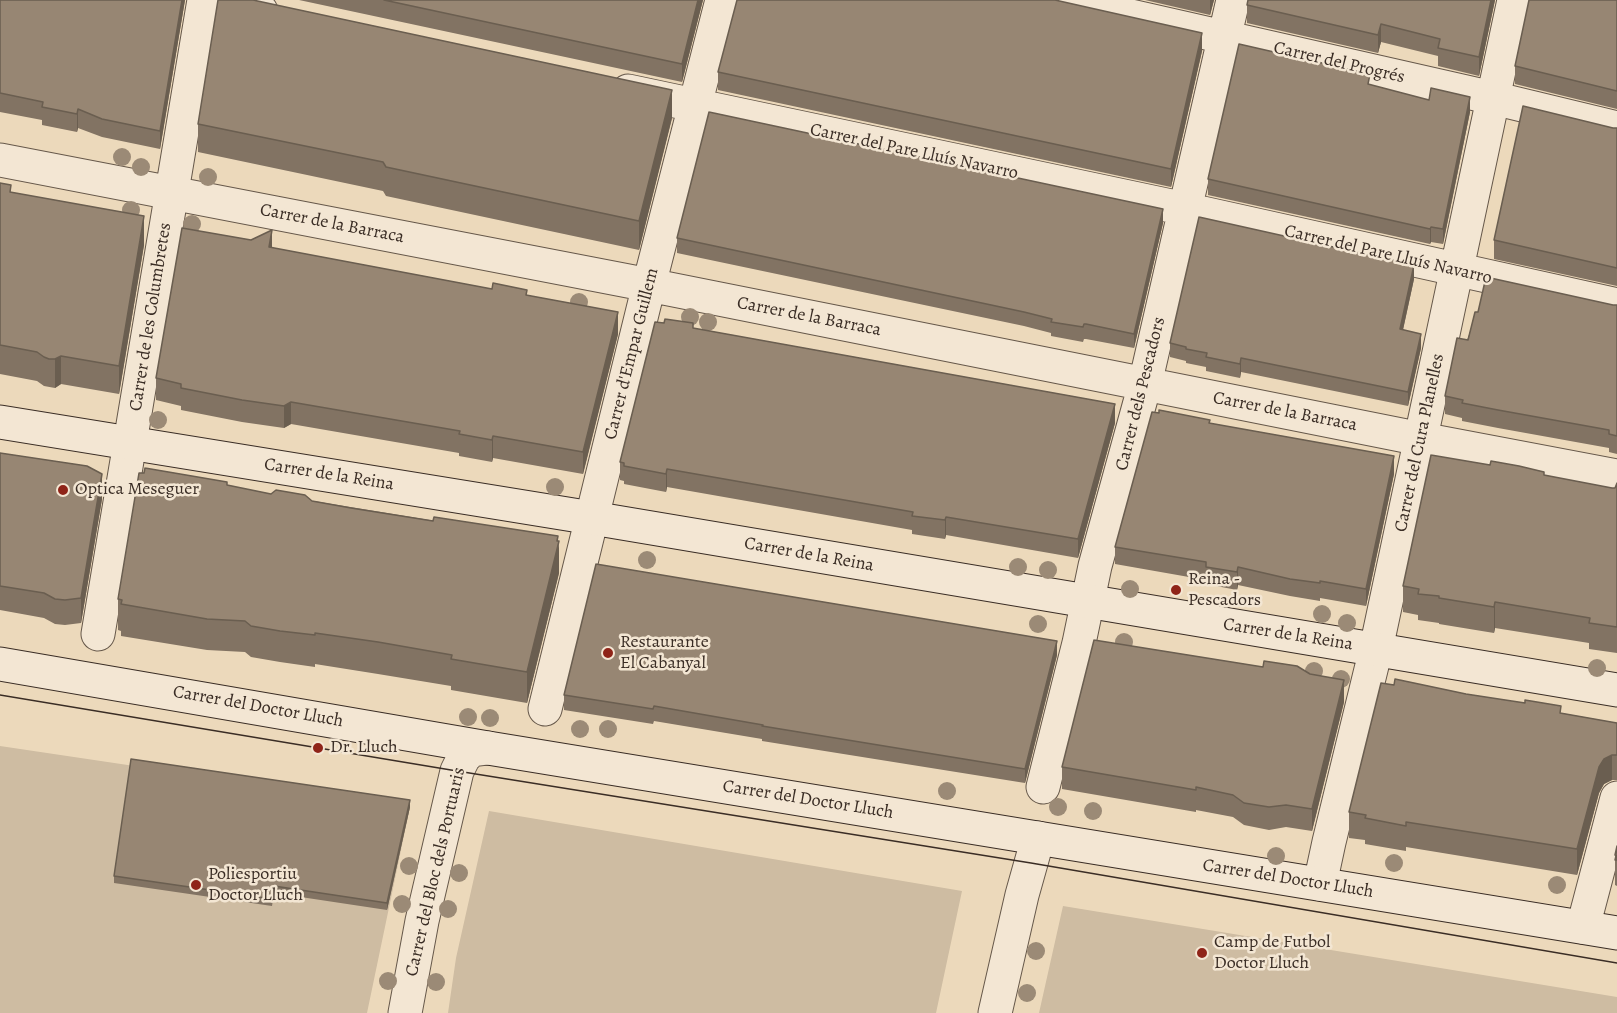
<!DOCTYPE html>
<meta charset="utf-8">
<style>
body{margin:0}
canvas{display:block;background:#ecd9bb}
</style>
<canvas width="1617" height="1013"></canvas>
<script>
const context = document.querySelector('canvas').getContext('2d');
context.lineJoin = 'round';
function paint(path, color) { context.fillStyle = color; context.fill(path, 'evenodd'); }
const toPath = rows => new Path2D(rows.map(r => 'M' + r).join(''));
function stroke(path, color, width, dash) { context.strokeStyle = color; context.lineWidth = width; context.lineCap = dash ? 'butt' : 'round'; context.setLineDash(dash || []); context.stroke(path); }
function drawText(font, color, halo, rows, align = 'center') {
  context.font = font + ' Alegreya,serif'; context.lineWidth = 5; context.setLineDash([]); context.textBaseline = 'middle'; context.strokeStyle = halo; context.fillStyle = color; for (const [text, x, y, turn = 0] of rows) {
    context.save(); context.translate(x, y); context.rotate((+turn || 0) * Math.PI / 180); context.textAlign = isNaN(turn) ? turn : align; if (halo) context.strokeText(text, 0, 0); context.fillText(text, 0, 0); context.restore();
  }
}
const green = toPath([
 [0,746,410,807,367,1013,0,1013],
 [489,811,962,891,936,1013,448,1013,456,958],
 [1063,906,1617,997,1617,1013,1039,1013]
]);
const street = toPath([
 [210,0,261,11],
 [1060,0,1493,98,1617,128],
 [628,91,1171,206,1617,305],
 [0,160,649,285,1421,439,1617,476],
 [98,634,204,0],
 [545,709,649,285,722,0],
 [1043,787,1079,643,1095,566,1145,384,1233,0],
 [1320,884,1329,842,1376,649,1514,0],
 [1583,927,1617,798],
 [405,1013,422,921,457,771,464,757,472,750,488,748],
 [995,1013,1022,895,1038,838]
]);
const secondary = toPath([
 [0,422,592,518,1617,690],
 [0,664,488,748,1617,933]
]);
const tram = toPath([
 [0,695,457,771,1031,863,1617,963]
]);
const trees = [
 [122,157],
 [141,167],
 [208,177],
 [131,210],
 [192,224],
 [579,302],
 [690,317],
 [708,322],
 [158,420],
 [555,487],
 [647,560],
 [1018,567],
 [1048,570],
 [1130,589],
 [1322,614],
 [1347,623],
 [1038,624],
 [1124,642],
 [1597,668],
 [1314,671],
 [1341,679],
 [468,717],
 [490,718],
 [580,729],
 [608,729],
 [947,791],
 [1058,807],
 [1093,811],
 [1276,856],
 [1394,863],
 [409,866],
 [459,873],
 [1557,885],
 [402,904],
 [448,909],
 [1036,951],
 [388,981],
 [436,982],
 [1027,993]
];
const wall = toPath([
 [0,0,185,0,160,149,102,137,78,128,77,132,42,125,42,120,0,112],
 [299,0,703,0,682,82],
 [1145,0,1214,0,1210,15],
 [1248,0,1495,0,1479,76,1438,66,1438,56,1381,42,1378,53,1247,23,1247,5],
 [1617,0,1617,109,1515,84,1515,66],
 [1202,51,1171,187,718,90,718,72],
 [1370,85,1470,112,1443,244,1431,242,1430,244,1208,195,1208,179],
 [672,118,639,250,386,196,383,191,198,152,198,124],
 [1613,128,1617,128,1617,286,1494,259,1494,240],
 [0,183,11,192,144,245,119,394,61,384,55,388,44,386,37,381,0,374],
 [1163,223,1134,348,1086,339,1084,339,1083,342,1051,336,1051,333,1024,326,677,253,677,238],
 [272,248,492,289,527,295,618,334,583,474,493,458,492,462,459,456,459,453,291,424,284,428,242,422,181,410,181,406,156,400,156,378],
 [1414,279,1403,330,1421,348,1408,406,1241,372,1240,378,1206,371,1206,367,1186,363,1186,361,1170,357,1170,343],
 [1613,305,1617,305,1617,454,1609,452,1609,448,1498,428,1462,421,1462,418,1445,414,1445,396,1478,312],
 [664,323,693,329,1115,423,1078,558,946,535,945,539,912,534,912,530,667,487,666,492,624,484,624,481,620,480,620,462],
 [1210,423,1394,474,1366,606,1320,598,1320,601,1290,596,1238,585,1237,590,1206,584,1206,580,1115,564,1115,547],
 [0,453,102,499,81,623,65,625,55,624,44,618,0,610],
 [1490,465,1612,488,1615,488,1617,483,1617,653,1589,649,1589,643,1495,628,1494,633,1439,624,1439,623,1418,620,1418,615,1403,612,1403,586],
 [144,473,227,485,271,494,558,541,559,573,527,703,451,690,451,686,378,674,315,664,315,667,280,662,251,657,245,652,207,650,121,636,121,631,118,630,118,599],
 [1057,655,1025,783,762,741,762,739,654,721,653,724,564,710,564,695],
 [1344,702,1312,831,1286,827,1269,830,1244,825,1233,817,1196,810,1196,812,1062,789,1062,767],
 [1561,713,1617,723,1617,780,1612,780,1604,784,1599,793,1577,875,1406,847,1406,851,1365,844,1365,840,1349,838,1349,812],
 [410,807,387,910,274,893,272,906,114,883,114,876],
 [1617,846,1617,886,1615,885,1615,855]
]);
const shadedWall = toPath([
 [182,0,185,0,160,149,160,131],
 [698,0,703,0,682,82,682,64],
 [1210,0,1214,0,1210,15],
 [1491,0,1495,0,1479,76,1479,57],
 [1381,24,1381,42,1378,53,1378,35],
 [1202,33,1202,51,1171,187,1171,169],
 [672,90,672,118,639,250,639,221],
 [1470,97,1470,112,1443,244,1443,229],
 [78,109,78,128,77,132,77,114],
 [1163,209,1163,223,1134,348,1134,334],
 [144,216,144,245,119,394,119,366],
 [1431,227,1431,242,1430,244,1430,229],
 [272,230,272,252,269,247],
 [1414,265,1414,279,1400,343,1400,329],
 [618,312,618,334,583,474,583,452],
 [1421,334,1421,348,1408,406,1408,392],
 [61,356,61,384,55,388,55,359],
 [1241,358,1241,372,1240,378,1240,364],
 [291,402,291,424,284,428,284,406],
 [1115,404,1115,423,1078,558,1078,539],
 [493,436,493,458,492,462,492,440],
 [1394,456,1394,474,1366,606,1366,589],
 [667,469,667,487,666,492,666,474],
 [102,474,102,499,81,623,81,598],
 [946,517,946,535,945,539,945,520],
 [558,536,558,548,559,541,559,573,527,703,527,672],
 [1238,567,1238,585,1237,590,1237,572],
 [1495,602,1495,628,1494,633,1494,607],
 [1057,641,1057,655,1025,783,1025,769],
 [1344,680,1344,702,1312,831,1312,809],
 [1612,755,1612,780,1604,784,1599,793,1577,875,1577,849,1599,767,1604,759],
 [410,800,410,807,387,910,387,903]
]);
const building = toPath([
 [0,0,182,0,160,131,102,119,78,109,77,114,42,107,43,102,0,93,0,0],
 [218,0,253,0,672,90,639,221,386,167,383,162,198,124,218,0],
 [384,0,698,0,682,64,384,0],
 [737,0,1055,0,1202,33,1171,169,718,72,737,0],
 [1248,0,1491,0,1479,57,1438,48,1440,39,1381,24,1378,35,1247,5,1248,0],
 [1529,0,1617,0,1617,91,1515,66,1529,0],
 [1239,44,1370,74,1368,84,1429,100,1431,88,1470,97,1443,229,1431,227,1430,229,1208,179,1239,44],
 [1523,106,1613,128,1617,128,1617,268,1494,240,1523,106],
 [709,112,1163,209,1134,334,1086,324,1084,324,1083,327,1051,322,1052,319,1024,312,677,238,709,112],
 [0,183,11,185,10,192,144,216,119,366,61,356,55,359,49,359,44,357,37,352,0,345,0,183],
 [1199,217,1414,265,1400,329,1421,334,1408,392,1241,358,1240,364,1206,357,1207,353,1186,349,1186,347,1170,343,1199,217],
 [182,228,251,240,272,230,269,247,492,289,493,283,527,290,526,295,618,312,583,452,493,436,492,440,459,434,460,431,291,402,284,406,242,400,181,388,181,384,156,378,182,228],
 [1486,277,1613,305,1617,305,1617,436,1609,434,1609,430,1498,410,1462,403,1463,400,1445,396,1457,338,1468,340,1475,312,1478,312,1486,277],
 [665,319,693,323,693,328,1115,404,1078,539,946,517,945,520,912,516,913,512,667,469,666,474,624,466,624,463,620,462,655,322,664,323,665,319],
 [1159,410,1210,420,1209,423,1394,456,1366,589,1320,581,1320,583,1290,579,1238,567,1237,572,1206,567,1206,562,1115,547,1152,412,1159,413,1159,410],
 [0,453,87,466,102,474,81,598,65,600,55,599,44,593,0,586,0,453],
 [1431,455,1490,465,1491,461,1519,466,1544,472,1544,475,1612,488,1615,488,1617,483,1617,627,1589,623,1590,618,1495,602,1494,607,1439,598,1439,596,1418,594,1419,589,1403,586,1431,455],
 [145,468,227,482,227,485,271,494,276,490,305,495,312,501,351,508,433,521,434,517,558,536,557,541,559,541,527,672,451,659,452,655,378,642,315,633,315,635,280,631,251,626,245,621,207,619,121,604,122,600,118,599,139,473,144,473,145,468],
 [596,564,1057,641,1025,769,762,726,763,725,654,706,653,709,564,695,596,564],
 [1094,640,1263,667,1264,661,1297,666,1310,674,1344,680,1312,809,1286,805,1269,807,1244,803,1233,795,1196,787,1196,790,1062,767,1094,640],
 [1395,679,1466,694,1525,703,1525,700,1561,706,1560,713,1617,723,1617,755,1612,755,1604,759,1599,767,1577,849,1406,822,1406,826,1365,818,1366,815,1349,812,1381,683,1394,685,1395,679],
 [131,759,410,800,387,903,274,886,272,899,114,876,131,759],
 [1617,846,1617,860,1615,860,1616,856,1615,855,1617,846]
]);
const markers = [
 [63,490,6,"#8f2418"],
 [1176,590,6,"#8f2418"],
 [608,653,6,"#8f2418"],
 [318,748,6,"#8f2418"],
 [196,885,6,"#8f2418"],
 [1202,953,6,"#8f2418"]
];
const streetNames = [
 ["Carrer del Progrés",1339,63,13],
 ["Carrer del Pare Lluís Navarro",914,152,12],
 ["Carrer de la Barraca",332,224,11],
 ["Carrer del Pare Lluís Navarro",1388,255,13],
 ["Carrer de les Columbretes",151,317,-81],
 ["Carrer de la Barraca",809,317,11],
 ["Carrer d'Empar Guillem",632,354,-76],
 ["Carrer dels Pescadors",1141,394,-76],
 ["Carrer de la Barraca",1285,412,11],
 ["Carrer del Cura Planelles",1420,443,-78],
 ["Carrer de la Reina",329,475,9],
 ["Carrer de la Reina",809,555,10],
 ["Carrer de la Reina",1288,635,9],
 ["Carrer del Doctor Lluch",258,707,10],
 ["Carrer del Doctor Lluch",808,800,9],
 ["Carrer del Bloc dels Portuaris",436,872,-77],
 ["Carrer del Doctor Lluch",1288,879,9]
];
const poiNames = [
 ["Optica Meseguer",75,490],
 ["Reina -",1188,580],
 ["Pescadors",1188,601],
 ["Restaurante",620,643],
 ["El Cabanyal",620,664],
 ["Dr. Lluch",330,748],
 ["Poliesportiu",208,875],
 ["Doctor Lluch",208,896],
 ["Camp de Futbol",1214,943],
 ["Doctor Lluch",1214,964]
];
paint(green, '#cebca2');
stroke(street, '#66584a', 35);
stroke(secondary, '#3a2d25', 35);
stroke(street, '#f3e6d3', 33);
stroke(secondary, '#f3e6d3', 33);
stroke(tram, '#3a2d25', 1.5);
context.fillStyle = '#9b8a76';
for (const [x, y] of trees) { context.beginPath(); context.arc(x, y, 9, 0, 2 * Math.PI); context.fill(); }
paint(wall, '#827363');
paint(shadedWall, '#6a5e50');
paint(building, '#978673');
stroke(building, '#6a5e50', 1.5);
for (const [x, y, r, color] of markers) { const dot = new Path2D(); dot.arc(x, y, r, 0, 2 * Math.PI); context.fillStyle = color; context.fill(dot); stroke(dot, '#f3e6d3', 2); }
drawText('18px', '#3a2d25', '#f3e6d3', streetNames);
drawText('18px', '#3a2d25', '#f3e6d3', poiNames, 'left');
</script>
